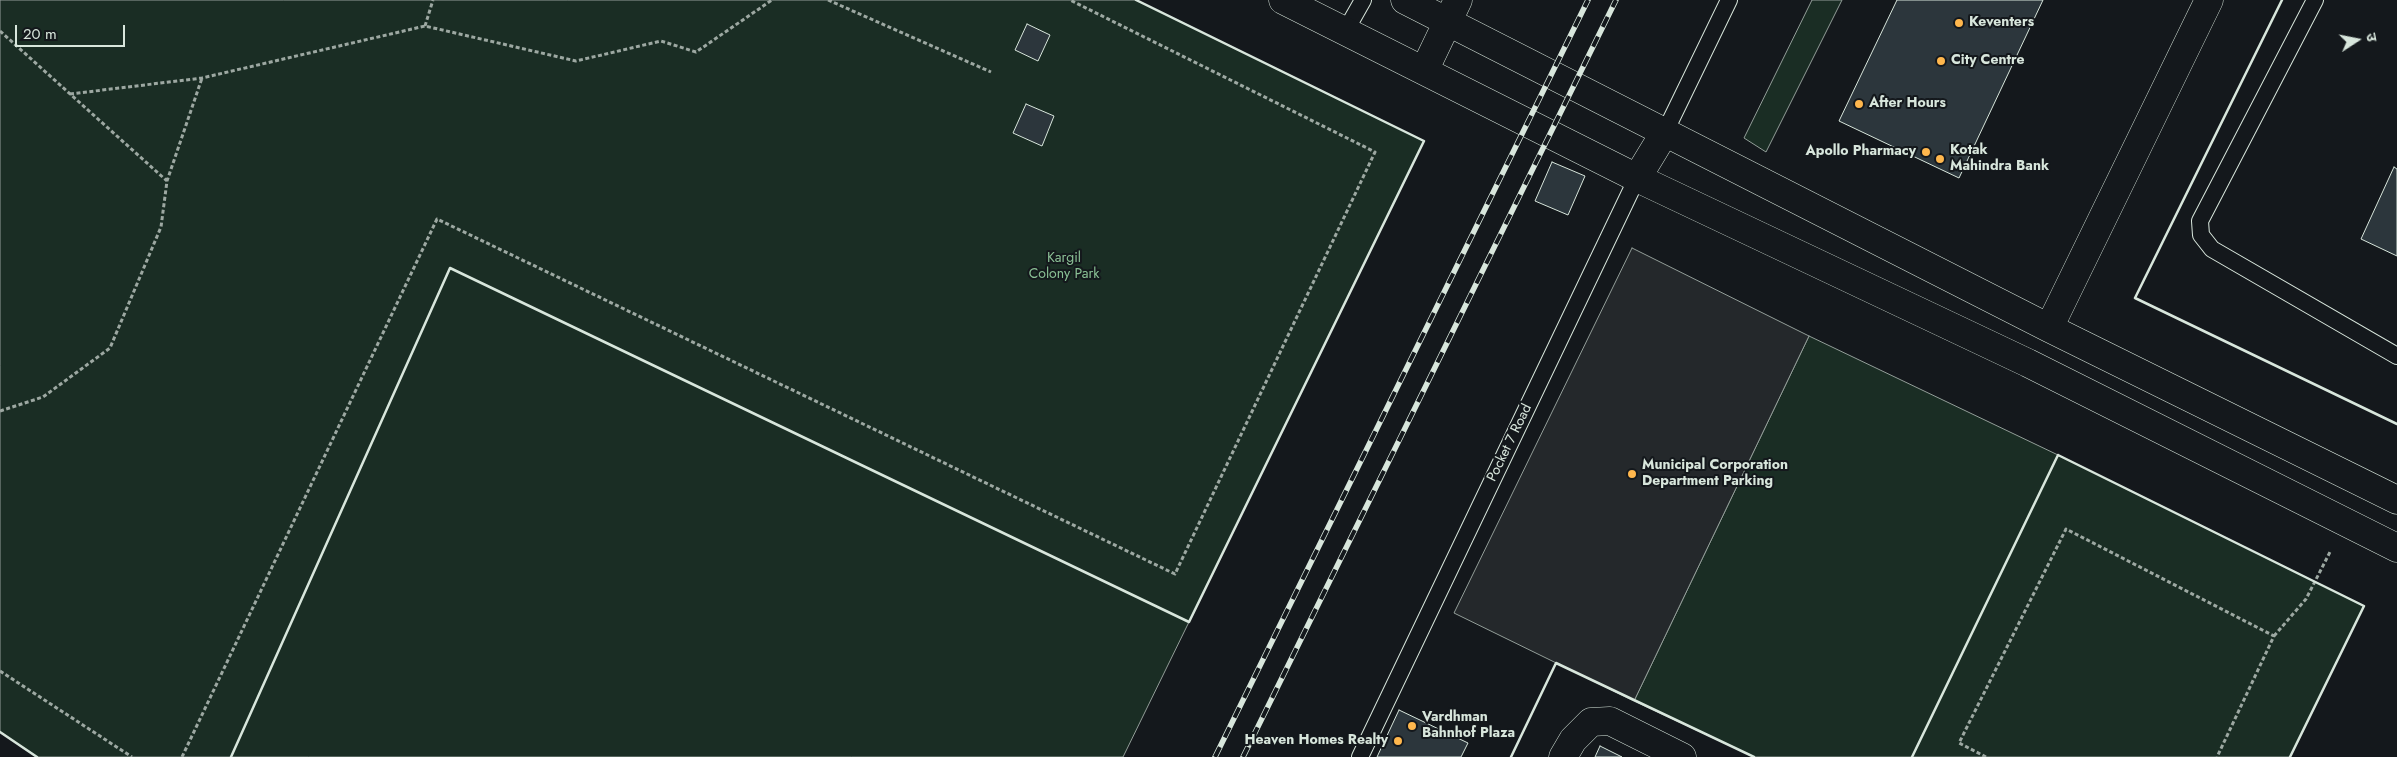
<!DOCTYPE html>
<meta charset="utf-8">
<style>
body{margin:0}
#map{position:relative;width:2397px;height:757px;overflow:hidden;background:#14181c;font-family:Jost,"Noto Sans Devanagari",sans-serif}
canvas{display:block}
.north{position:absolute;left:2332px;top:15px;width:50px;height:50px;-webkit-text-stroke:4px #14181c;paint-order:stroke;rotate:79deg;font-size:14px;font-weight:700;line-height:20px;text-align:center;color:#d8e6dc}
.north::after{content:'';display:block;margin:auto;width:18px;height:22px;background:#d8e6dc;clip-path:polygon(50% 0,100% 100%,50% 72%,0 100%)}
.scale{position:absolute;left:15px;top:25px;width:110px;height:22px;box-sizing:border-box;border:2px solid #d8e6dc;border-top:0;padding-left:6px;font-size:15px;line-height:18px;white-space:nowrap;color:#d8e6dc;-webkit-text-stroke:4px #14181c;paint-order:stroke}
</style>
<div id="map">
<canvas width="2397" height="757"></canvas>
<div class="north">उ</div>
<div class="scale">20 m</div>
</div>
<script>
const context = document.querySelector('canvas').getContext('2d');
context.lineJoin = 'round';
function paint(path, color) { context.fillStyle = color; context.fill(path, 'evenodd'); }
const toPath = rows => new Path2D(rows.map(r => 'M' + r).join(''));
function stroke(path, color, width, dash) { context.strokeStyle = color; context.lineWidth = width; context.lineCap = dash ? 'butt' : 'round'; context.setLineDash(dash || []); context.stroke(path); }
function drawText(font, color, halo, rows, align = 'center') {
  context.font = font + ' Jost,sans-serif'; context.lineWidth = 4; context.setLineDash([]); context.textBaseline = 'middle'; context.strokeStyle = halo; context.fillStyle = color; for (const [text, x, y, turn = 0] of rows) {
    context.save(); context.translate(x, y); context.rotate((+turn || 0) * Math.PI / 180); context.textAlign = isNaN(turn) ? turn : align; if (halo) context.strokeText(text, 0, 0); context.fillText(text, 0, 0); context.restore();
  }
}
const green = toPath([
 [0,0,1136,0,1424,141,1123,757,37,757,0,732,0,0],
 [1812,0,1842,0,1766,152,1744,138,1812,0],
 [1809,336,2058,455,2364,606,2290,757,1754,757,1634,701,1809,336]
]);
const parking = toPath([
 [1632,248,1809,336,1634,701,1454,613,1632,248]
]);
const building = toPath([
 [1897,0,2043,0,1959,178,1839,121,1897,0],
 [1027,24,1050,35,1038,61,1015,50,1027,24],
 [1026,104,1054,116,1042,146,1013,133,1026,104],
 [1552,162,1585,176,1568,215,1535,201,1552,162],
 [2394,167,2397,169,2397,256,2361,239,2394,167],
 [1399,710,1468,743,1461,757,1377,757,1399,710],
 [1600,746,1622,757,1595,757,1600,746]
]);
const path = toPath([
 [828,0,991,72],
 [425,26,433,0],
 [0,31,167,181],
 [70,94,202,78,425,26,576,61,661,41,696,52,772,0],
 [0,411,43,397,110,348,161,227,167,181,202,78],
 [2274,636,2306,599,2330,552],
 [0,671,132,757],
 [182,757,437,219,1175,574,1375,152,1070,0],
 [1986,757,1959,743,2066,529,2274,636,2217,757]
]);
const lane = toPath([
 [2315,0,2200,221,2201,235,2212,249,2397,356],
 [1346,30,1363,0],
 [1665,132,1729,0],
 [1360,757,1637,178]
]);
const street = toPath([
 [1283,0,1637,178,2028,363,2397,548],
 [1405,0,2049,328,2397,500],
 [1425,69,1458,0],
 [1637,178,1665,132],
 [2049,328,2209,0],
 [1563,757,1573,740,1591,722,1610,721,1682,757]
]);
const rail = toPath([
 [1215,757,1588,0],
 [1243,757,1616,0]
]);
const wall = toPath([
 [2282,0,2135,298,2397,424],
 [0,732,37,757],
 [231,757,450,268,1189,622,1424,141,1136,0],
 [1511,757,1556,663,1754,757],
 [1912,757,2058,455,2364,606,2290,757]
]);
const markers = [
 [1959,23,5,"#ffb74d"],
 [1941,61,5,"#ffb74d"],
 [1859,104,5,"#ffb74d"],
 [1926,152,5,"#ffb74d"],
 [1940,159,5,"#ffb74d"],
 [1632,474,5,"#ffb74d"],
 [1412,726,5,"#ffb74d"],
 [1398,741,5,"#ffb74d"]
];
const poiNames = [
 ["Keventers",1969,23],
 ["City Centre",1951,61],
 ["After Hours",1869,104],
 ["Kotak",1950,151],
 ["Mahindra Bank",1950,167],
 ["Apollo Pharmacy",1916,152,"right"],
 ["Municipal Corporation",1642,466],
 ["Department Parking",1642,482],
 ["Vardhman",1422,718],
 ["Bahnhof Plaza",1422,734],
 ["Heaven Homes Realty",1388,741,"right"]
];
const parkNames = [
 ["Kargil",1064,259],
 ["Colony Park",1064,275]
];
const streetNames = [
 ["Pocket 7 Road",1510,443,-64]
];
paint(green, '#1a2d24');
stroke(green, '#939e99', 1);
paint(parking, '#24282b');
stroke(parking, '#939e99', 1);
paint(building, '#2c363c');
stroke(building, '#d8e6dc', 1);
stroke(lane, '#d8e6dc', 18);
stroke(street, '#d8e6dc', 29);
stroke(path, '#9da8a2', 3, [4, 2.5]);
stroke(lane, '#14181c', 16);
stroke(street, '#14181c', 28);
stroke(rail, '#d8e6dc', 5.5);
stroke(rail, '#14181c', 4, [11]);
stroke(wall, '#d8e6dc', 2.5);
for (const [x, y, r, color] of markers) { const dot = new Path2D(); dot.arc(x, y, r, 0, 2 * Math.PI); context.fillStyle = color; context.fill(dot); stroke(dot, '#14181c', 2); }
drawText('bold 14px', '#d8e6dc', '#14181c', poiNames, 'left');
drawText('14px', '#8ac095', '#14181c', parkNames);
drawText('14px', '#d8e6dc', '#14181c', streetNames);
</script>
